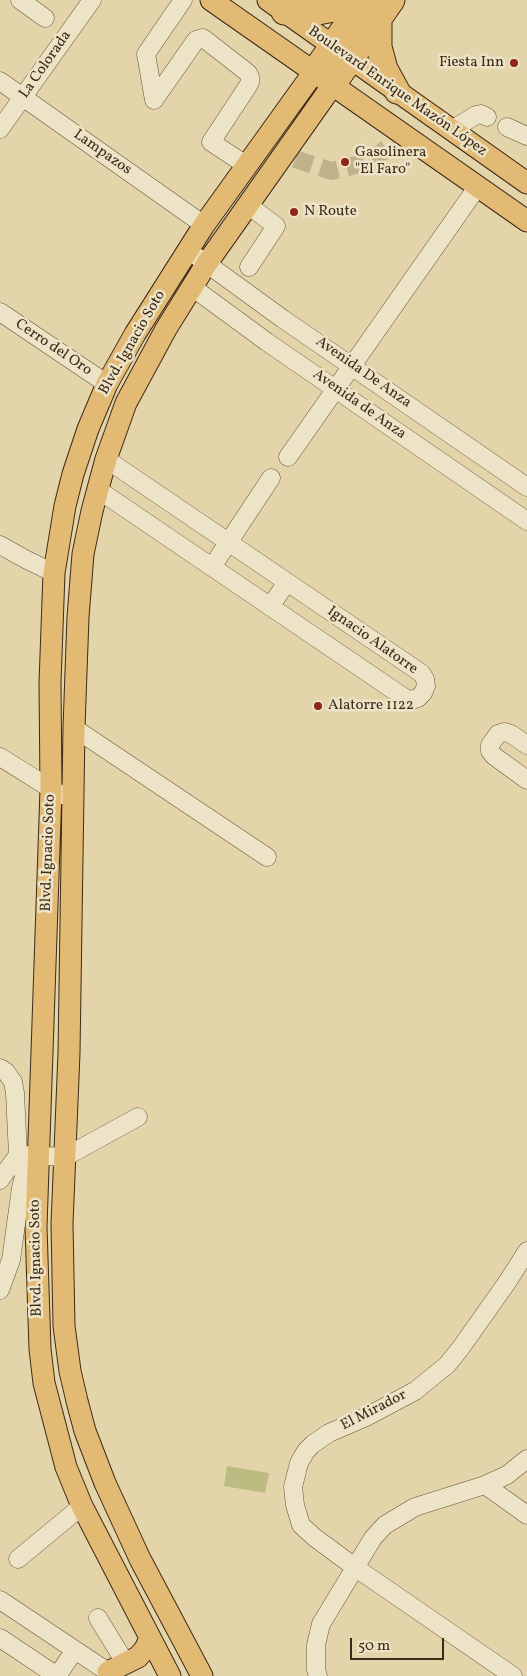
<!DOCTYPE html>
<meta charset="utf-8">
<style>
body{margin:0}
#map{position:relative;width:527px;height:1676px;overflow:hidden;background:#e3d4a9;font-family:Vollkorn,serif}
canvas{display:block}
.scale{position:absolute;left:350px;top:1638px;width:94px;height:22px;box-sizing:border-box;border:2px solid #3d2a18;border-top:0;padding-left:6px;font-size:15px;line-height:18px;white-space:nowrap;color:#3d2a18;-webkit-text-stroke:4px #ede3c7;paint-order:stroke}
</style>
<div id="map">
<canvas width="527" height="1676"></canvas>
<div class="scale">50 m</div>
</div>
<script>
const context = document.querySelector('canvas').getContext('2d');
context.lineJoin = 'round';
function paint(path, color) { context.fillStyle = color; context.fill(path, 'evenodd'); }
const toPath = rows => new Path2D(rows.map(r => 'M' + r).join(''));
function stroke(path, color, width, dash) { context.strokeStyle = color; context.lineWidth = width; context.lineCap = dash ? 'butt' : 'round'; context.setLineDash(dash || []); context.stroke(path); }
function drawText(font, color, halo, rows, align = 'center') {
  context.font = font + ' Vollkorn,serif'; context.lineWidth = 5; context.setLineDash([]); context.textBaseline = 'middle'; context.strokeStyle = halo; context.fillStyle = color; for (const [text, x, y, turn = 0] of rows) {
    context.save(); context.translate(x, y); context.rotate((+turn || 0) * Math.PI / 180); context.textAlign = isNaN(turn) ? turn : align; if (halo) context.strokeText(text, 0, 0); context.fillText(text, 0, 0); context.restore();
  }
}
const green = toPath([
 [227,1466,269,1473,265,1493,224,1486]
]);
const minorTunnel = toPath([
 [295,159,331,171,369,162,394,143]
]);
const minor = toPath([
 [20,0,45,18],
 [0,81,204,225],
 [154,100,196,40,203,38,248,73,250,77,250,82,248,86,211,142,246,165],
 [154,100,146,54,183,0],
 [507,127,527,136],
 [0,129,92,0],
 [452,130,476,115,481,114,487,117],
 [248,205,276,226,249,267],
 [199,258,283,319,527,487],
 [192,287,267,342,527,521],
 [0,312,107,384],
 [288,457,478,186],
 [97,489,405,698,411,700,418,698,423,693,426,686,425,679,421,673,106,459],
 [0,545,27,560,54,573],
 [212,567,271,478],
 [270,607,287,582],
 [74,728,267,857],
 [527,745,511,734,505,732,498,734,490,745,490,751,494,756,527,780],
 [0,757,61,795],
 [0,1068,6,1072,13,1082,15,1093,18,1155],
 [26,1155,65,1157,138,1117],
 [0,1180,18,1155],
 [0,1290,11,1260,21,1188,29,1156],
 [485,1485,527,1515],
 [18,1559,82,1506],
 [0,1600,114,1676],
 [98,1618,126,1664],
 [0,1638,57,1676],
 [57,1676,75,1650],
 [318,1676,316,1670,316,1645,321,1624,373,1538,385,1525,415,1507,485,1485,507,1475,527,1459],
 [513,1676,356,1568,314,1537,301,1525,295,1505,293,1487,299,1463,306,1451,313,1444,329,1433,366,1417,415,1391,447,1365,460,1349,508,1281,527,1251]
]);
const major = toPath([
 [211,0,527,221],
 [268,0,527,183],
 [108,1672,138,1657,145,1649,150,1638],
 [170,1676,82,1506,66,1467,44,1383,40,1349,36,1227,51,789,50,683,54,573,65,506,73,474,88,429,107,384,135,334,204,225,314,72],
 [202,1676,140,1559,105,1483,85,1431,77,1401,70,1371,64,1326,62,1224,69,1053,74,728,78,617,83,554,92,511,106,459,126,403,166,329,207,263,332,86]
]);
const highway = toPath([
 [284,12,318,12,334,9,360,0],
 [379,18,379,47,385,69,397,91],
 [314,72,364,0],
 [332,86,392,0]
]);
const markers = [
 [514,63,5,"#8f2418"],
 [345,162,5,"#8f2418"],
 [294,212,5,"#8f2418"],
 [318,706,5,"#8f2418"]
];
const poiNames = [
 ["Fiesta Inn",504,63,"right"],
 ["Gasolinera",355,153],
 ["\"El Faro\"",355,170],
 ["N Route",304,212],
 ["Alatorre 1122",328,706]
];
const streetNames = [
 ["La Colorada",46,65,-55],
 ["Boulevard Enrique Mazón López",397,92,35],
 ["Lampazos",102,153,35],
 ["Blvd. Ignacio Soto",133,343,-60],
 ["Cerro del Oro",53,348,34],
 ["Avenida De Anza",363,373,35],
 ["Avenida de Anza",359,405,35],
 ["Ignacio Alatorre",372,641,35],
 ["Blvd. Ignacio Soto",49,853,-88],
 ["Blvd. Ignacio Soto",37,1258,-91],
 ["El Mirador",374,1411,-27]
];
paint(green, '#bbbb82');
stroke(minorTunnel, '#c2b28c', 18, [18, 9]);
stroke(minor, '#66543c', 19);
stroke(major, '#3d2a18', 23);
stroke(highway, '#3d2a18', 27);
stroke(minor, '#ede3c7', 18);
stroke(major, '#e2ba74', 21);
stroke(highway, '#e2ba74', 25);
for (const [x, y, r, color] of markers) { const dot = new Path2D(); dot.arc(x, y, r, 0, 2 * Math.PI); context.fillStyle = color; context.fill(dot); stroke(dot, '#ede3c7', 2); }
drawText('15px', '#3d2a18', '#ede3c7', poiNames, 'left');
drawText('15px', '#3d2a18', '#ede3c7', streetNames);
</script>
